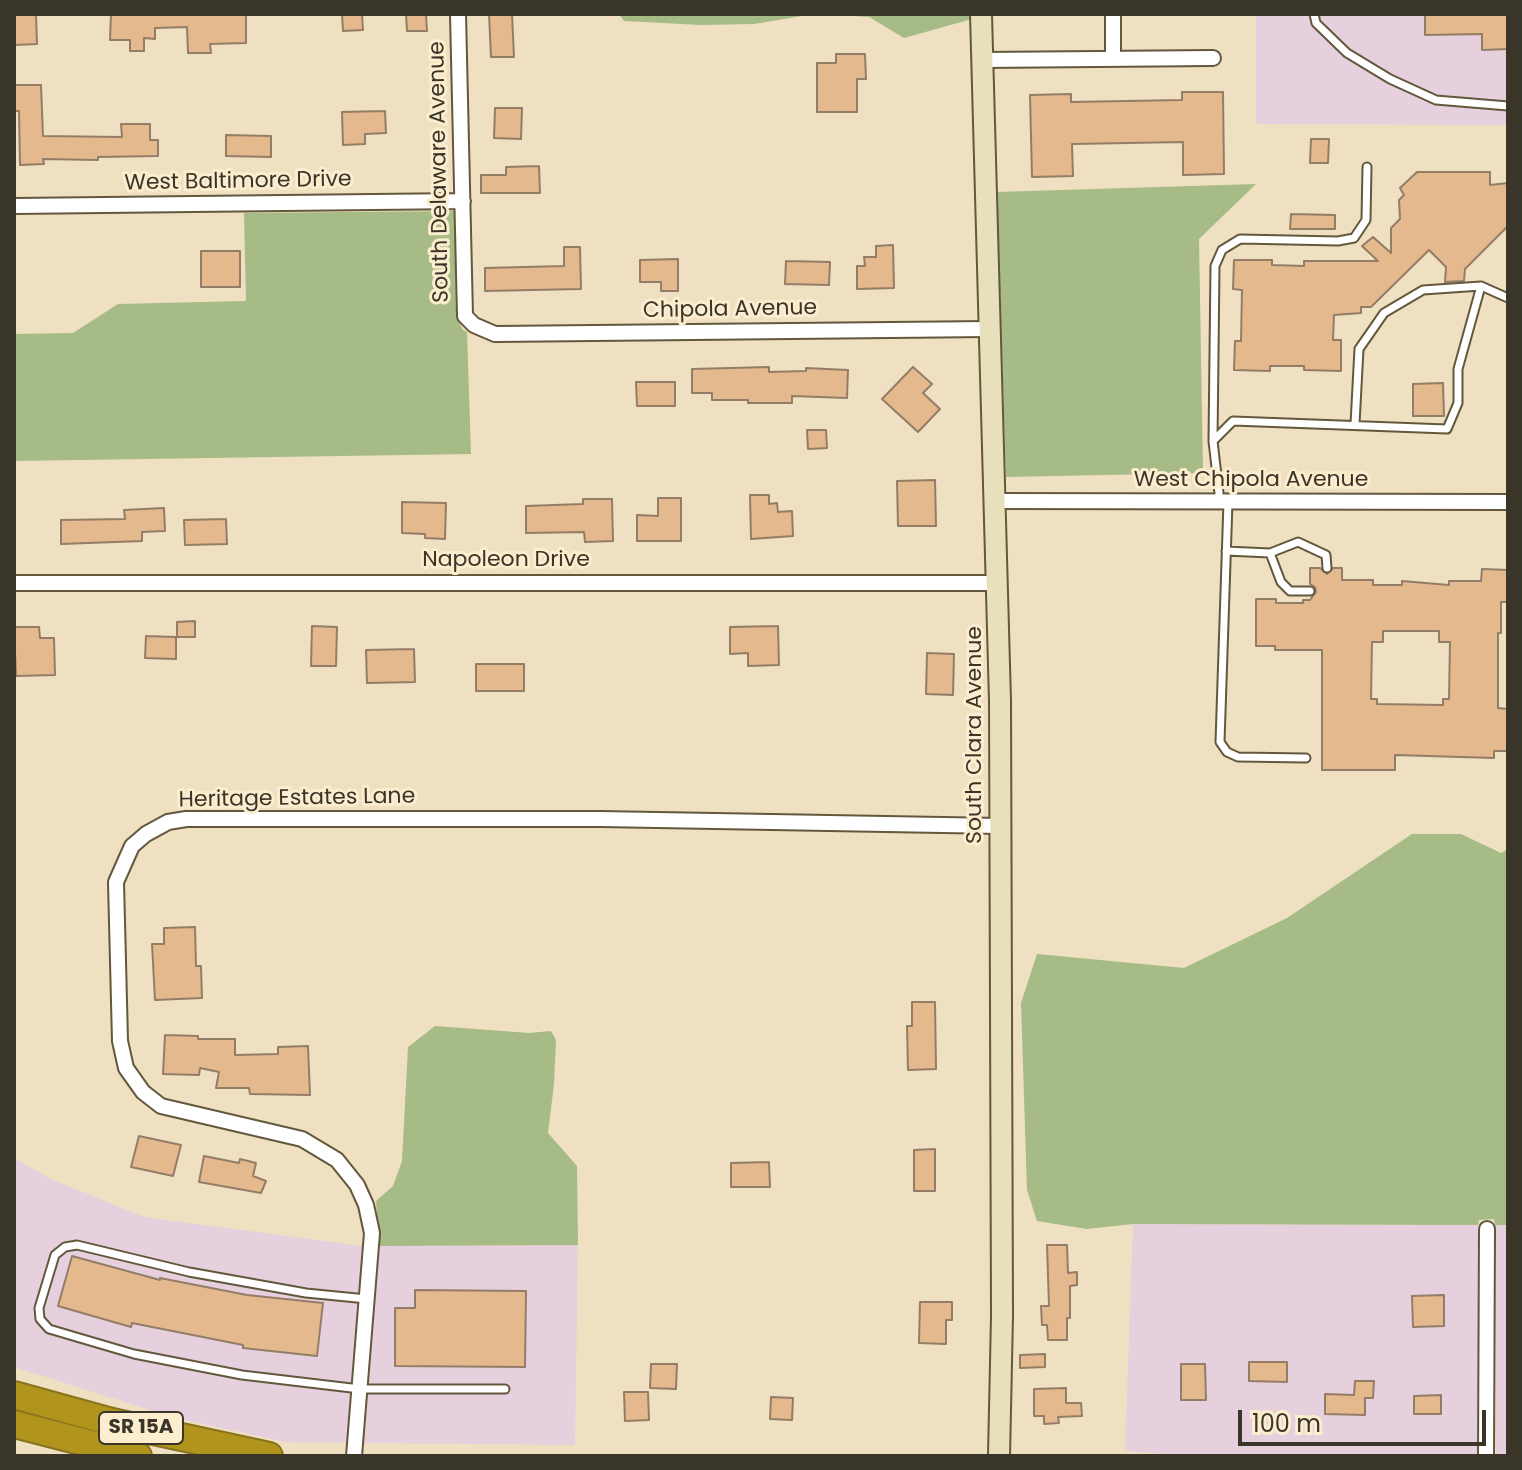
<!DOCTYPE html>
<style>
body{margin:0}
#map{position:relative;width:1522px;height:1470px;overflow:hidden;background:#eee0c1;font-family:Poppins,sans-serif}
canvas{display:block}
.frame{position:absolute;inset:0;border:16px solid #3a3529;pointer-events:none}
.scale{position:absolute;left:1238px;top:1410px;width:248px;height:36px;box-sizing:border-box;border:4px solid #3a3529;border-top:0;padding-left:10px;font-size:24px;line-height:28px;white-space:nowrap;color:#3a3529;-webkit-text-stroke:6px #fbedce;paint-order:stroke}
</style>
<div id="map">
<canvas width="1522" height="1470"></canvas>
<div class="frame"></div>
<div class="scale">100 m</div>
</div>
<script>
const context = document.querySelector('canvas').getContext('2d');
context.lineJoin = 'round';
function paint(path, color) { context.fillStyle = color; context.fill(path, 'evenodd'); }
const toPath = rows => new Path2D(rows.map(r => 'M' + r).join(''));
function stroke(path, color, width, dash) { context.strokeStyle = color; context.lineWidth = width; context.lineCap = dash ? 'butt' : 'round'; context.setLineDash(dash || []); context.stroke(path); }
function drawText(font, color, halo, rows, align = 'center') {
  context.font = font + ' Poppins,sans-serif'; context.lineWidth = 6; context.setLineDash([]); context.textBaseline = 'middle'; context.strokeStyle = halo; context.fillStyle = color; for (const [text, x, y, turn = 0] of rows) {
    context.save(); context.translate(x, y); context.rotate((+turn || 0) * Math.PI / 180); context.textAlign = isNaN(turn) ? turn : align; if (halo) context.strokeText(text, 0, 0); context.fillText(text, 0, 0); context.restore();
  }
}
const commercial = toPath([
 [1256,14,1508,14,1508,125,1256,124],
 [14,1158,51,1179,144,1217,363,1246,347,1443,285,1442,172,1417,14,1367],
 [1133,1224,1478,1225,1479,1456,1197,1456,1125,1451],
 [1495,1225,1508,1225,1508,1456,1496,1456],
 [578,1245,575,1445,364,1443,379,1246]
]);
const forest = toPath([
 [619,14,814,14,754,24,701,25,624,21],
 [823,14,972,14,972,19,904,38,869,17],
 [1256,184,1199,239,1203,473,1006,477,997,192],
 [455,211,456,316,463,330,467,332,471,454,14,461,14,334,73,333,118,304,246,301,244,213],
 [1412,834,1461,834,1501,853,1508,849,1508,1225,1495,1225,1494,1219,1479,1220,1478,1225,1133,1224,1087,1229,1037,1221,1027,1190,1021,1003,1037,954,1184,968,1287,918],
 [435,1026,529,1033,551,1031,556,1040,554,1084,548,1133,577,1166,578,1245,379,1246,376,1201,393,1186,402,1161,408,1047]
]);
const building = toPath([
 [14,14,36,14,37,44,14,45,14,14],
 [111,14,246,14,246,43,210,44,211,53,188,53,187,27,155,28,155,39,144,38,144,51,130,51,130,40,110,40,111,14],
 [342,14,362,14,363,30,343,31,342,14],
 [406,14,426,14,427,31,407,31,406,14],
 [489,14,512,14,514,57,491,57,489,14],
 [1425,14,1508,14,1508,49,1482,50,1482,34,1425,35,1425,14],
 [836,54,865,54,866,79,857,79,857,112,817,112,817,63,836,63,836,54],
 [14,85,41,85,43,136,122,137,121,124,150,124,150,140,158,140,158,156,98,157,98,160,43,159,44,164,20,165,19,111,14,111,14,85],
 [1182,92,1223,92,1224,174,1183,175,1183,142,1072,144,1073,176,1032,177,1030,95,1071,94,1071,102,1182,100,1182,92],
 [495,108,522,108,521,139,494,138,495,108],
 [385,111,386,133,365,134,365,144,343,145,342,112,385,111],
 [226,135,271,136,271,157,226,156,226,135],
 [1311,139,1329,139,1328,163,1310,163,1311,139],
 [539,166,540,193,481,193,481,175,506,175,506,167,539,166],
 [1417,172,1490,172,1490,185,1508,183,1508,226,1465,269,1464,281,1445,282,1446,267,1429,250,1371,307,1361,307,1361,313,1334,315,1333,340,1341,340,1341,371,1304,370,1304,366,1270,366,1270,371,1234,370,1235,341,1241,341,1242,290,1233,289,1234,260,1272,260,1272,265,1304,266,1304,261,1378,261,1362,246,1373,237,1391,253,1391,228,1400,219,1399,200,1404,195,1400,188,1417,172],
 [1291,214,1335,215,1335,229,1290,229,1291,214],
 [893,245,894,288,857,289,857,266,865,266,864,257,876,257,876,246,893,245],
 [564,247,580,247,581,289,485,291,485,268,564,266,564,247],
 [201,251,240,251,240,287,201,287,201,251],
 [678,259,678,291,661,291,661,282,640,282,640,260,678,259],
 [786,261,830,262,829,285,785,284,786,261],
 [769,367,769,372,806,371,806,368,848,370,847,398,792,396,792,403,748,403,748,400,712,400,712,393,692,393,692,369,769,367],
 [913,367,932,384,923,393,940,409,918,432,882,399,913,367],
 [636,382,675,382,675,406,637,406,636,382],
 [1443,383,1444,416,1413,416,1413,384,1443,383],
 [807,430,826,430,827,448,808,449,807,430],
 [935,480,936,526,898,526,897,481,935,480],
 [750,495,769,495,769,504,777,503,778,512,792,511,793,536,751,539,750,495],
 [658,498,681,498,681,541,637,541,637,515,658,516,658,498],
 [583,499,612,499,613,541,585,542,584,532,526,533,526,506,583,504,583,499],
 [402,502,446,503,445,539,425,538,425,534,402,533,402,502],
 [164,508,165,531,142,532,142,541,61,544,61,520,125,519,124,510,164,508],
 [226,519,227,544,185,545,184,520,226,519],
 [1310,568,1320,568,1327,574,1333,568,1342,568,1342,580,1373,580,1373,585,1402,585,1402,581,1449,585,1449,581,1481,581,1482,569,1508,570,1508,602,1501,602,1501,633,1498,633,1498,708,1508,709,1508,751,1494,751,1494,758,1395,755,1395,770,1322,770,1322,650,1275,650,1275,646,1256,646,1256,599,1276,599,1276,603,1303,603,1303,600,1310,600,1316,592,1315,587,1310,584,1310,568],
 [1383,631,1439,631,1439,642,1450,642,1449,699,1443,699,1443,705,1377,704,1377,699,1371,699,1372,642,1383,642,1383,631],
 [195,621,195,637,177,637,177,622,195,621],
 [312,626,337,627,336,666,311,666,312,626],
 [778,626,779,665,748,666,748,653,730,654,730,627,778,626],
 [14,627,39,627,40,638,54,638,55,675,16,676,14,627],
 [146,636,176,637,176,659,145,658,146,636],
 [414,649,415,682,367,683,366,650,414,649],
 [927,653,954,654,953,695,926,694,927,653],
 [476,664,524,664,524,691,476,691,476,664],
 [195,927,196,966,201,966,202,998,155,1000,152,944,164,944,164,928,195,927],
 [912,1002,935,1002,936,1069,908,1070,907,1026,912,1026,912,1002],
 [165,1035,198,1036,198,1039,235,1039,235,1055,278,1054,278,1047,308,1046,310,1095,250,1094,249,1088,216,1088,219,1072,200,1068,199,1075,163,1074,165,1035],
 [139,1136,181,1145,173,1176,131,1167,139,1136],
 [935,1149,935,1191,914,1191,914,1150,935,1149],
 [204,1156,239,1163,240,1159,256,1163,253,1176,266,1181,261,1193,199,1182,204,1156],
 [769,1162,770,1187,731,1187,731,1163,769,1162],
 [1047,1245,1067,1245,1068,1273,1077,1272,1077,1285,1070,1286,1070,1318,1067,1318,1067,1340,1048,1340,1047,1325,1042,1325,1041,1306,1049,1306,1047,1245],
 [72,1256,160,1280,160,1278,247,1295,323,1303,317,1356,243,1348,243,1345,132,1323,131,1327,58,1306,72,1256],
 [415,1290,526,1291,525,1367,395,1366,395,1308,415,1308,415,1290],
 [1444,1295,1444,1326,1413,1327,1412,1296,1444,1295],
 [920,1302,952,1302,952,1320,946,1320,946,1344,919,1343,920,1302],
 [1045,1354,1045,1367,1020,1368,1020,1355,1045,1354],
 [1249,1362,1287,1362,1287,1382,1249,1381,1249,1362],
 [651,1364,677,1364,676,1389,650,1388,651,1364],
 [1181,1364,1205,1364,1206,1400,1181,1400,1181,1364],
 [1355,1381,1374,1381,1373,1398,1365,1398,1365,1415,1325,1414,1325,1394,1354,1395,1355,1381],
 [1066,1388,1066,1403,1081,1403,1082,1416,1058,1417,1059,1423,1044,1424,1044,1416,1034,1416,1034,1389,1066,1388],
 [624,1392,648,1392,649,1420,625,1421,624,1392],
 [1441,1395,1441,1414,1414,1414,1414,1396,1441,1395],
 [771,1397,793,1398,792,1420,770,1419,771,1397]
]);
const lane = toPath([
 [1314,14,1316,23,1347,53,1390,79,1436,100,1508,106],
 [1355,424,1359,349,1384,313,1423,290,1481,286],
 [1213,441,1215,266,1222,250,1240,239,1338,241,1354,238,1366,220,1367,167],
 [1220,502,1213,441,1233,421,1447,429,1458,403,1458,369,1481,286,1508,298],
 [1228,502,1220,742,1227,752,1238,757,1306,758],
 [1226,551,1270,553],
 [1310,591,1290,591,1281,582,1270,553,1298,542,1326,555,1327,568],
 [367,1299,306,1293,189,1272,77,1245,65,1247,55,1255,39,1308,40,1319,49,1329,134,1354,242,1375,360,1389,505,1389]
]);
const street = toPath([
 [458,14,465,316,474,325,495,334,989,329],
 [1113,14,1113,59],
 [982,60,1213,58],
 [14,206,463,201],
 [994,501,1508,502],
 [14,583,997,583],
 [354,1456,372,1233,366,1205,357,1185,337,1160,302,1139,161,1106,143,1092,126,1068,120,1041,116,882,132,846,146,834,168,822,186,819,600,819,1000,826],
 [1486,1456,1487,1229]
]);
const secondary = toPath([
 [981,14,1000,701,1002,1316,999,1456]
]);
const highway = toPath([
 [14,1395,112,1422,269,1456],
 [14,1424,138,1456]
]);
const shields = [
 [141,1428,84]
];
const shieldNames = [
 ["SR 15A",141,1428]
];
const streetNames = [
 ["South Delaware Avenue",440,172,-91],
 ["West Baltimore Drive",238,182,-1],
 ["Chipola Avenue",730,310,-1],
 ["West Chipola Avenue",1251,480],
 ["Napoleon Drive",506,560],
 ["South Clara Avenue",975,735,-90],
 ["Heritage Estates Lane",297,799,-1]
];
paint(commercial, '#e6d0dd');
paint(forest, '#a6bb85');
paint(building, '#e5b98e');
stroke(building, '#947d67', 2);
stroke(lane, '#63573c', 11);
stroke(street, '#63573c', 18);
stroke(secondary, '#63573c', 24);
stroke(highway, '#877320', 30);
stroke(lane, '#fff', 7);
stroke(street, '#fff', 14);
stroke(secondary, '#e8dfbb', 20);
stroke(highway, '#b1941b', 26);
for (const [x, y, w] of shields) { const box = new Path2D(); box.roundRect(x - w / 2, y - 16, w, 32, 6); context.fillStyle = '#fbedce'; context.fill(box); stroke(box, '#3a3529', 2); }
drawText('bold 20px', '#3a3529', null, shieldNames);
drawText('22px', '#3a3529', '#fbedce', streetNames);
</script>
